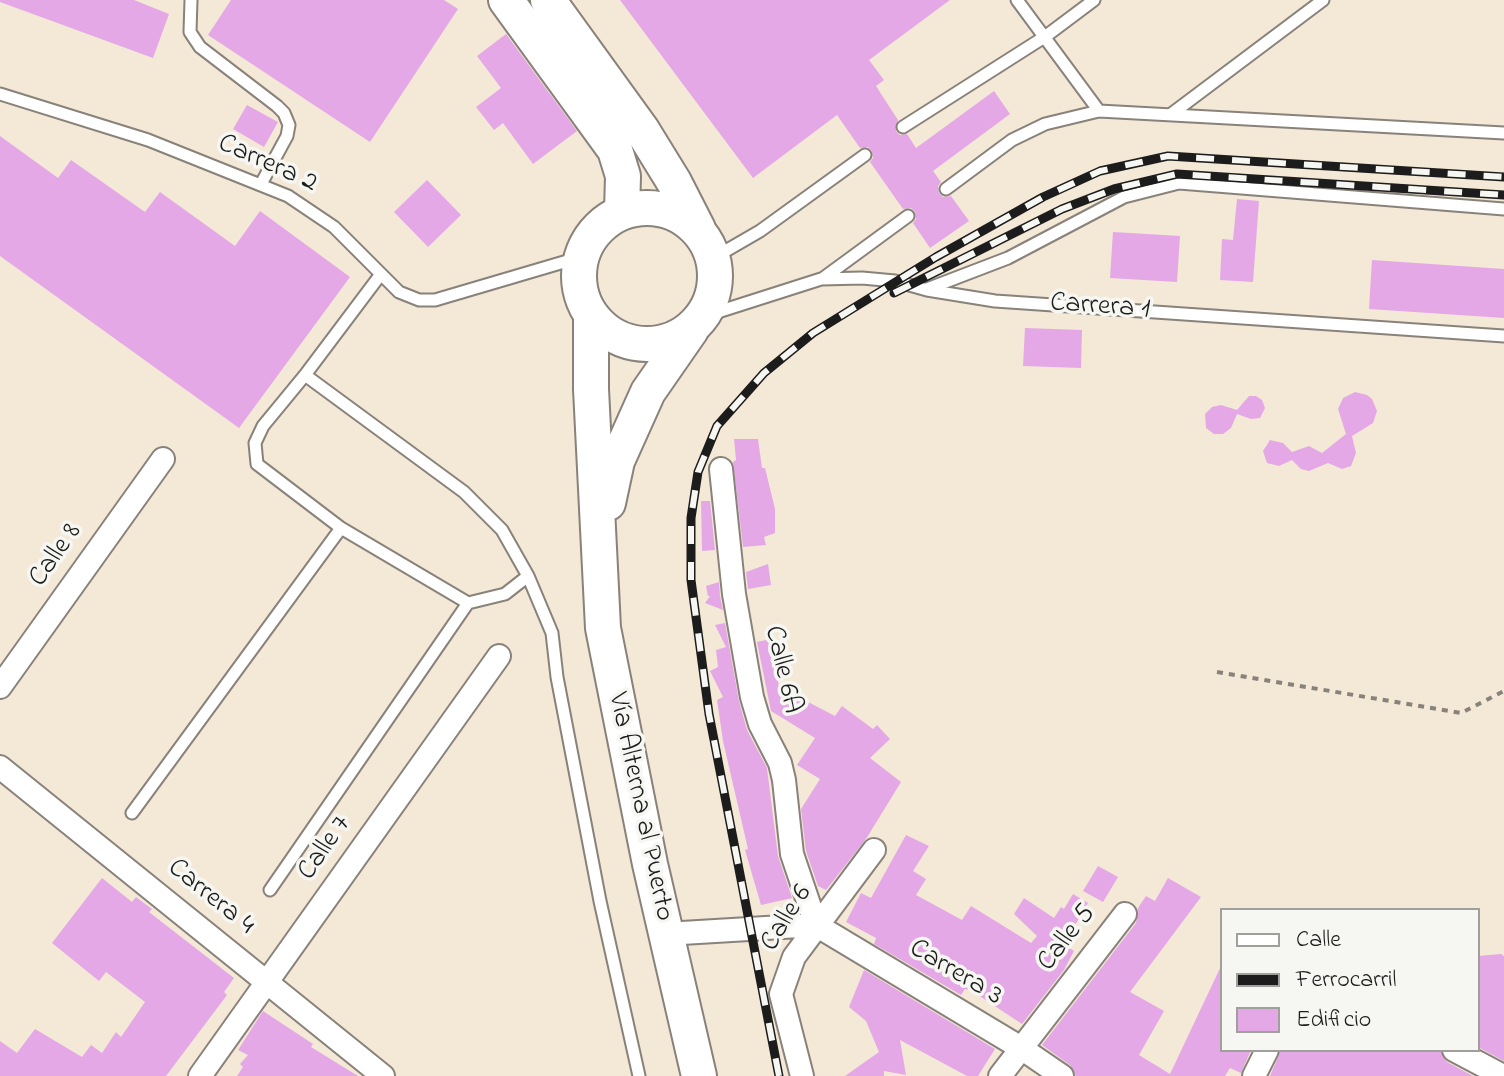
<!DOCTYPE html>
<meta charset="utf-8">
<style>
body{margin:0}
#map{position:relative;width:1504px;height:1076px;overflow:hidden;background:#f4e8d7;font-family:"Indie Flower",sans-serif}
canvas{display:block}
.legend{position:absolute;left:1220px;top:908px;width:260px;height:144px;box-sizing:border-box;background:#f6f6f2;border:2px solid #9f9f9c;margin:0;padding:10px 14px;list-style:none;font-size:24px;color:#1c1c1c}
.legend li{display:flex;align-items:center;gap:16px;height:40px}
.legend b{width:40px;border:2px solid #9f9f9c}
</style>
<div id="map">
<canvas width="1504" height="1076"></canvas>
<ul class="legend">
<li><b style="height:10px;background:#fff"></b>Calle</li>
<li><b style="height:10px;background:#1c1c1c"></b>Ferrocarril</li>
<li><b style="height:22px;background:#e4a8e7"></b>Edificio</li>
</ul>
</div>
<script>
const context = document.querySelector('canvas').getContext('2d');
context.lineJoin = 'round';
function paint(path, color) { context.fillStyle = color; context.fill(path, 'evenodd'); }
const toPath = rows => new Path2D(rows.map(r => 'M' + r).join(''));
function stroke(path, color, width, dash) { context.strokeStyle = color; context.lineWidth = width; context.lineCap = dash ? 'butt' : 'round'; context.setLineDash(dash || []); context.stroke(path); }
function drawText(font, color, halo, rows, align = 'center') {
  context.font = font + ' "Indie Flower",sans-serif'; context.lineWidth = 7; context.setLineDash([]); context.textBaseline = 'middle'; context.strokeStyle = halo; context.fillStyle = color; for (const [text, x, y, turn = 0] of rows) {
    context.save(); context.translate(x, y); context.rotate((+turn || 0) * Math.PI / 180); context.textAlign = isNaN(turn) ? turn : align; if (halo) context.strokeText(text, 0, 0); context.fillText(text, 0, 0); context.restore();
  }
}
const building = toPath([
 [0,0,134,0,169,14,153,58,0,2],
 [231,0,444,0,458,9,370,142,208,35],
 [620,0,950,0,869,60,884,80,876,86,898,120,896,131,900,135,907,134,916,148,994,91,1010,114,933,171,941,182,938,186,939,193,943,197,951,196,969,221,930,248,913,223,916,219,915,212,911,208,903,209,870,162,873,158,872,151,868,147,860,148,837,115,753,178],
 [506,34,577,131,533,164,503,123,494,130,476,107,501,88,477,56],
 [247,105,278,122,264,147,233,129],
 [0,136,58,178,71,160,145,212,160,192,235,246,260,211,350,277,239,428,0,256],
 [427,180,461,215,428,247,394,212],
 [1237,199,1259,201,1253,282,1220,280,1222,239,1233,240],
 [1113,232,1180,236,1177,282,1110,278],
 [1372,260,1504,269,1504,318,1369,309],
 [1025,328,1082,330,1081,368,1023,366],
 [1355,392,1367,395,1372,399,1377,411,1373,423,1352,436,1356,453,1351,466,1342,469,1328,463,1309,471,1301,469,1292,460,1279,466,1267,463,1263,451,1270,440,1283,443,1292,452,1309,446,1322,453,1346,434,1338,409,1343,398],
 [1249,396,1256,396,1262,400,1265,408,1260,418,1251,419,1237,414,1231,428,1223,434,1214,434,1206,428,1205,414,1212,407,1221,405,1237,410],
 [734,439,758,439,762,468,765,468,775,509,775,533,764,537,766,545,743,547,733,462,736,460],
 [701,501,710,501,715,550,702,551],
 [768,564,771,585,748,589,746,572],
 [719,582,720,596,723,610,705,603,710,596,708,596,706,586],
 [725,623,739,701,747,730,767,768,778,856,792,898,761,905,745,850,748,849,723,741,717,700,723,697,710,671,718,667,716,650,726,647,715,625],
 [771,639,779,687,835,716,842,706,873,729,877,725,890,739,870,758,901,782,866,839,826,890,818,886,806,851,801,809,820,779,797,765,815,738,771,711,757,642],
 [906,835,929,846,913,871,926,879,916,895,962,920,971,906,1031,943,1037,936,1014,914,1024,898,1054,918,1061,907,1064,909,1073,894,1088,903,1064,944,1074,951,1064,970,1022,1024,972,991,965,989,961,995,874,944,876,938,846,922,861,893,871,898],
 [1098,866,1118,877,1103,902,1083,891],
 [102,878,132,902,136,897,152,909,149,912,234,978,224,992,227,995,166,1076,0,1076,0,1041,17,1053,35,1029,82,1057,91,1045,102,1053,116,1032,121,1037,145,1002,106,972,99,981,52,943],
 [1168,878,1201,897,1130,992,1164,1011,1139,1055,1170,1074,1222,964,1222,1050,1251,1050,1241,1073,1230,1068,1225,1076,1076,1076,1070,1065,1042,1045,1136,923,1138,908,1146,896,1155,901],
 [1501,954,1504,956,1504,1061,1478,1047,1478,956],
 [864,970,995,1049,978,1076,967,1076,900,1040,906,1075,884,1071,884,1076,845,1076,879,1052,866,1021,849,1007],
 [263,1011,313,1044,311,1047,358,1076,237,1076,243,1067,240,1064,248,1055,238,1050],
 [1281,1050,1440,1050,1447,1062,1473,1076,1270,1076]
]);
const path = toPath([
 [1217,672,1461,713,1504,691]
]);
const lane = toPath([
 [191,0,190,32,200,47,277,106,284,113,289,125,287,136,261,184],
 [1017,0,1099,111],
 [0,94,148,140,288,196,334,227,399,292,419,300,435,300,581,257],
 [1170,115,1323,0],
 [903,127,1046,36,1094,0],
 [946,189,1012,140,1045,124,1099,111,1504,133],
 [712,252,722,253,760,231,865,155],
 [381,274,305,375,263,426,255,443,257,464,341,528,468,603,505,594,528,576],
 [822,279,908,216],
 [927,289,1008,258,1124,197,1179,183,1504,209],
 [702,317,821,279,862,278,895,281,927,290,995,301,1504,336],
 [305,375,464,492,502,530,528,576,552,633,557,677,600,901,639,1076],
 [132,813,341,528],
 [270,890,468,603]
]);
const street = toPath([
 [721,469,734,594,752,697,760,724,780,763,784,780,792,854,816,925],
 [0,687,163,459],
 [0,767,383,1076],
 [816,925,1021,1048,1062,1076],
 [665,934,816,925],
 [1454,1050,1503,1076],
 [200,1076,499,656],
 [802,1076,781,994,794,957,874,850],
 [1000,1076,1125,914],
 [1254,1076,1267,1050]
]);
const primary = toPath([
 [506,0,615,150,623,176,622,212],
 [548,0,642,130,674,182,698,229],
 '579 276a68 68 0 1 1 136 0a68 68 0 1 1-136 0Z',
 [591,316,591,389,603,628,650,864,699,1076],
 [608,503,617,461,648,392,691,330]
]);
const rail = toPath([
 [894,293,1062,209,1114,189,1177,174,1504,195],
 [779,1076,709,714,691,580,691,518,698,472,717,426,764,373,813,333,936,257,1043,197,1100,171,1168,156,1504,177]
]);
const streetNames = [
 ["Carrera 2",267,165,24],
 ["Carrera 1",1100,308,4],
 ["Calle 8",57,556,-55],
 ["Calle 6A",781,670,77],
 ["Vía Alterna al Puerto",639,807,78],
 ["Calle 7",326,849,-55],
 ["Carrera 4",210,898,39],
 ["Calle 6",788,919,-58],
 ["Calle 5",1068,939,-52],
 ["Carrera 3",955,974,31]
];
paint(building, '#e4a8e7');
stroke(lane, '#88827a', 15);
stroke(street, '#88827a', 26);
stroke(primary, '#88827a', 38);
stroke(path, '#88827a', 4, [6, 6]);
stroke(lane, '#fff', 11);
stroke(street, '#fff', 22);
stroke(primary, '#fff', 34);
stroke(rail, '#1c1c1c', 9);
stroke(rail, '#f6f6f2', 6, [18]);
drawText('28px', '#1c1c1c', '#f6f6f2', streetNames);
</script>
